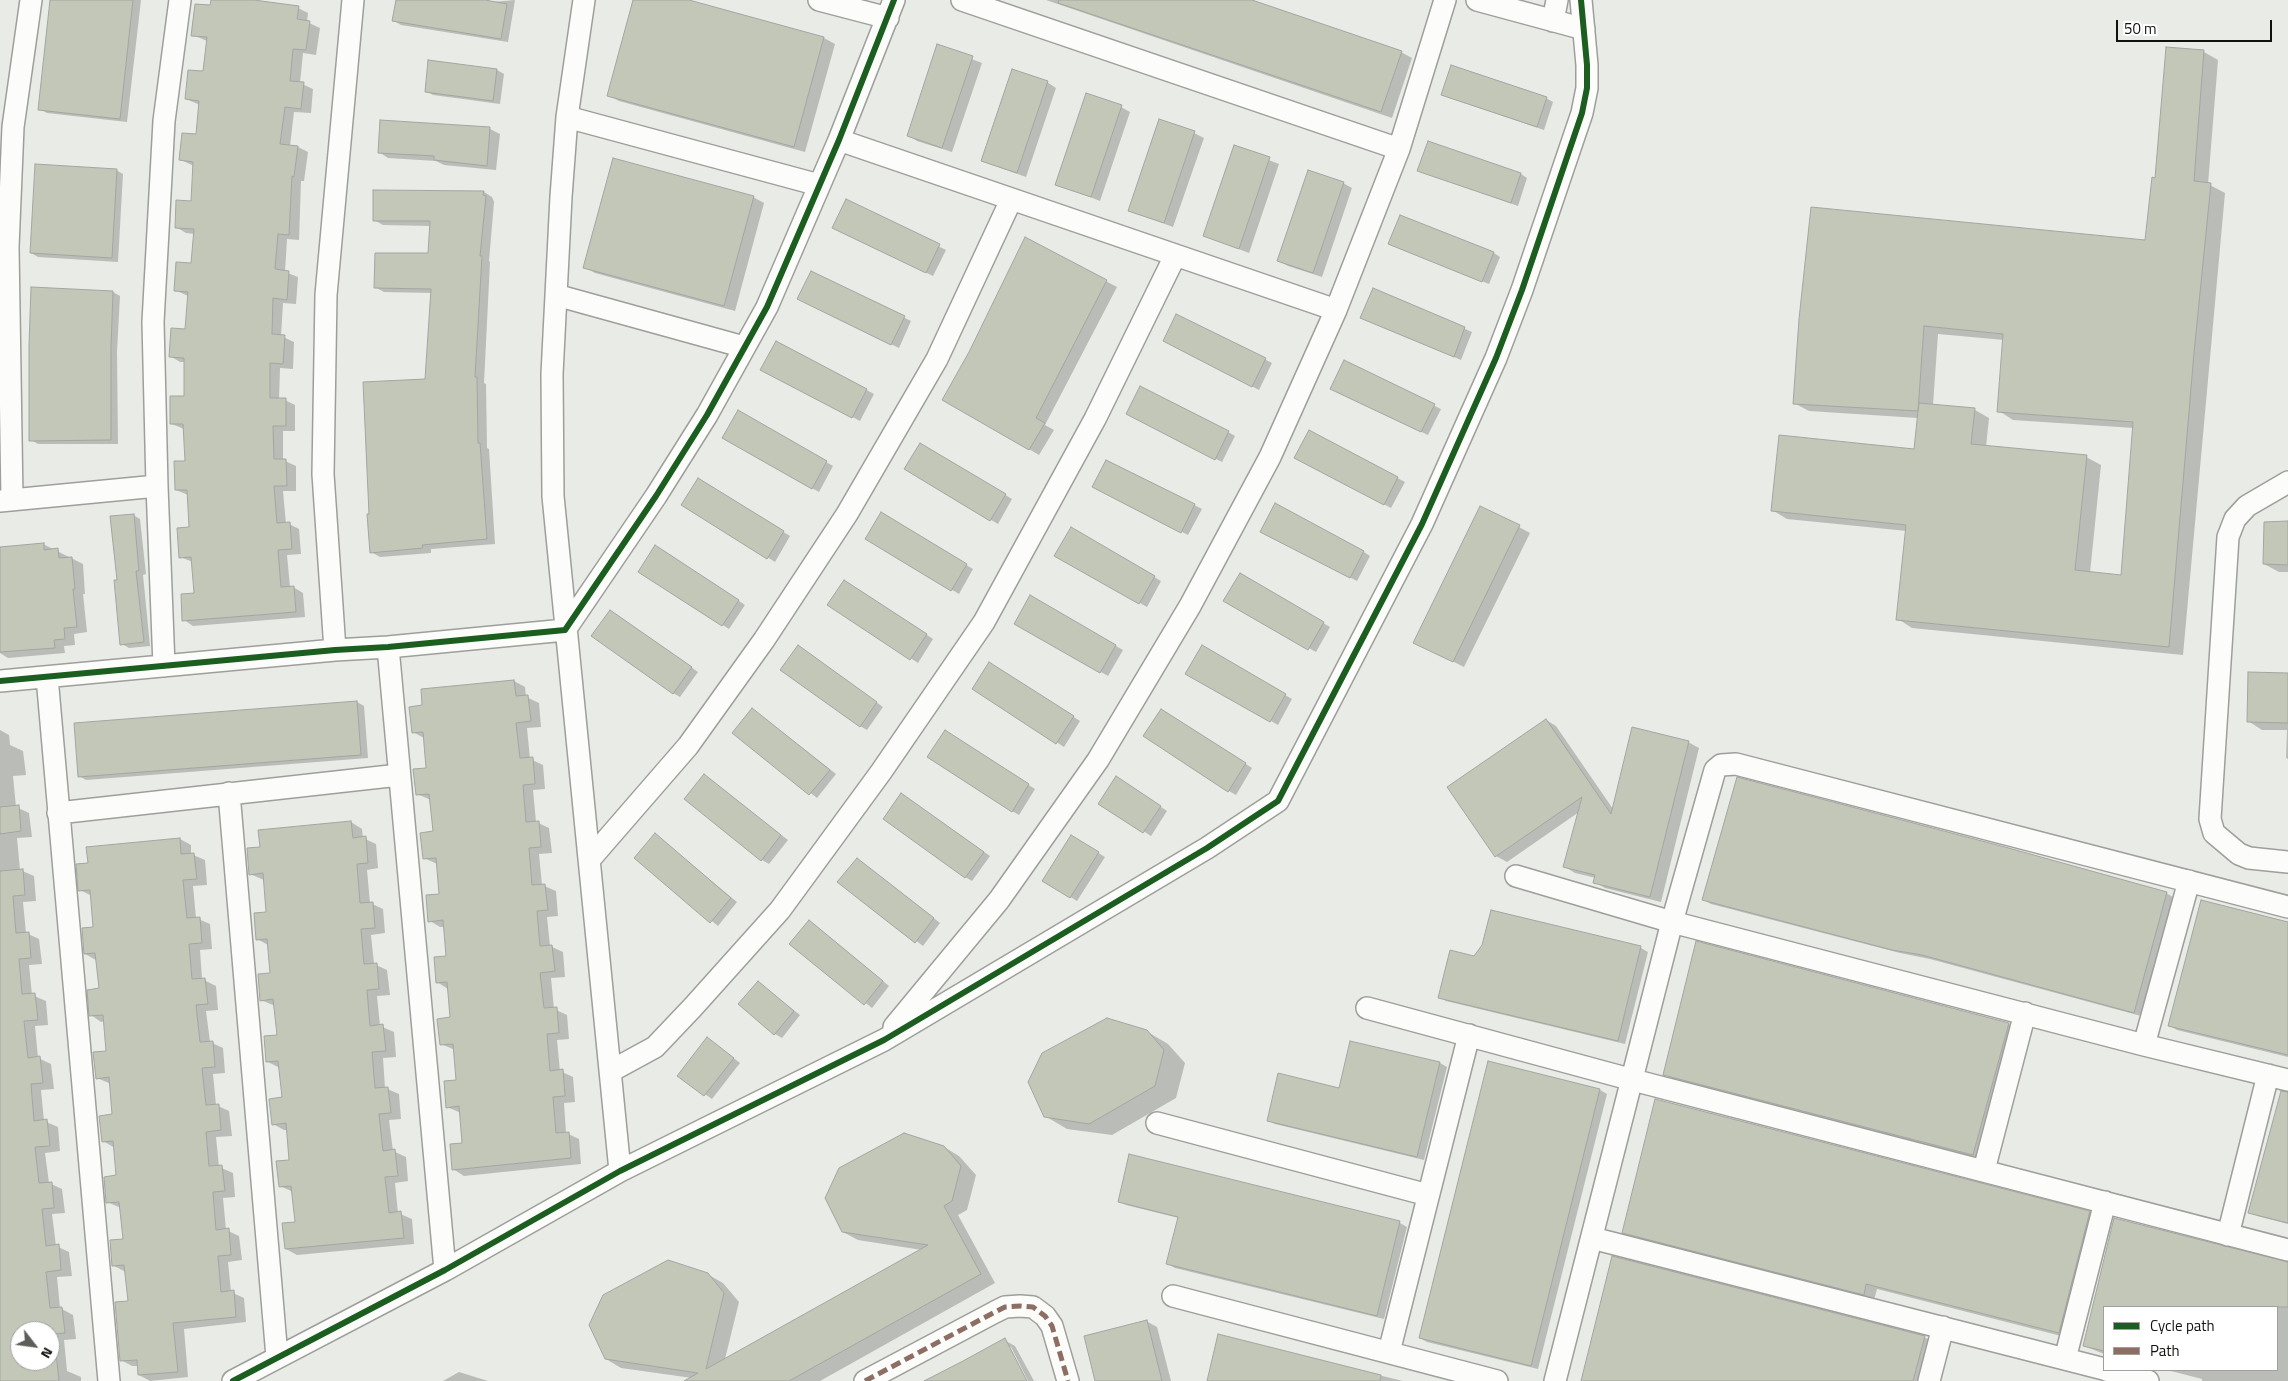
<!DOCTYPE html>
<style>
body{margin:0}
#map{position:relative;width:2288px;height:1381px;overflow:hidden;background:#e9ebe6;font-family:"Titillium Web",sans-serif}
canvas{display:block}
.legend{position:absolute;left:2103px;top:1306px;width:175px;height:65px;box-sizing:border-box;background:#fff;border:1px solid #a0a09f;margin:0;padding:6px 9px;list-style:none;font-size:15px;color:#11120f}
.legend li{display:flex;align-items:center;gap:10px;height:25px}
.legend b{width:25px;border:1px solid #a0a09f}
.north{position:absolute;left:10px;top:1321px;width:50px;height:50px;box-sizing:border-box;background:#fff;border:1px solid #a0a09f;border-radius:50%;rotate:120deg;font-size:14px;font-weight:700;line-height:20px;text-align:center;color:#11120f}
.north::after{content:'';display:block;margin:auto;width:18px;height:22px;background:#5d5e5a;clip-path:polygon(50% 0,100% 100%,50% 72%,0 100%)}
.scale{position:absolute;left:2116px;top:20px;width:156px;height:22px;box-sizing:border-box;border:2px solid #11120f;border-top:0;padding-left:6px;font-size:15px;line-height:18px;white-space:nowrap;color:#11120f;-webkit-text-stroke:4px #fff;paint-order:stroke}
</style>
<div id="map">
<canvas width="2288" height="1381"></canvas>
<ul class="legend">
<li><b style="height:6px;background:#1b5e20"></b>Cycle path</li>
<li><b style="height:6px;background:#8d6e63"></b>Path</li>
</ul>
<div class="north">N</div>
<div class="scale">50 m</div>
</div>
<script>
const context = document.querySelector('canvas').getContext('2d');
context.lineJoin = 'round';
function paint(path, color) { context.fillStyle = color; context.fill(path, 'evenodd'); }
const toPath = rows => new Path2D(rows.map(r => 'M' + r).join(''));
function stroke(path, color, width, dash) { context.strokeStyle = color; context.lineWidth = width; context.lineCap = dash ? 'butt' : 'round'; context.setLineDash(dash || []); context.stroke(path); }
const shadow = toPath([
 [52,0,141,0,127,122,47,113,40,109],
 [212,0,244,0,298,8,308,13,307,22,320,28,316,55,303,53,300,83,313,89,311,113,294,112,290,146,298,147,308,152,304,181,301,181,299,240,287,239,285,272,298,277,296,304,283,303,281,336,294,342,293,369,280,368,279,400,285,400,295,405,295,431,283,431,283,460,296,466,296,491,283,491,286,524,289,524,299,529,301,554,287,555,290,587,293,587,303,593,305,617,193,626,184,620,195,595,193,562,180,557,191,529,188,495,176,490,186,462,184,429,172,424,185,397,185,362,180,362,170,356,186,331,188,296,175,290,192,264,195,234,186,233,176,227,192,202,194,166,181,160,197,135,200,105,186,99,204,72,207,41,193,35,211,7],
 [397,0,492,2,515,0,508,42,401,25,394,21],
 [634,0,684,0,824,38,835,44,805,152,619,101,608,95],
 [1046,0,1248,0,1401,52,1412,58,1392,118],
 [938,46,982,63,952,152,917,141,908,135],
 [2167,48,2204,52,2218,60,2208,184,2225,193,2183,655,1912,628,1898,619,1907,531,1787,519,1772,510,1915,450,1918,418,1809,411,1794,403,1812,209,2146,242,2156,179],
 [1938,334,2004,340,1999,411,2013,420,2134,428,2122,576,2090,573,2101,465,2086,457,1986,447,1989,418,1975,410,1933,405],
 [430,61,497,70,504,74,500,104,433,95,426,91],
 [1047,82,1056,88,1026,177,992,165,983,160],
 [1442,95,1546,98,1553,102,1544,130],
 [1121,107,1130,112,1100,201,1057,184],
 [381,121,490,129,500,134,496,170,444,165,436,161,388,158,379,152],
 [1194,133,1204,138,1173,227,1130,211],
 [1235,147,1279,164,1249,253,1205,236],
 [116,170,123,174,118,262,38,257,31,253],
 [1419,170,1521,174,1527,178,1518,206],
 [1343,183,1352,188,1322,277,1288,266,1279,261],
 [484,192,492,197,494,202,489,261,490,262,484,383,486,384,487,448,489,449,495,544,431,549,431,553,380,557,371,552,370,515,427,380,432,293,384,292,375,287,429,254,431,226,383,225,374,220],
 [753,197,764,203,735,311,595,273,585,267],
 [847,201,946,250,933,276,841,231],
 [1026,239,1117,287,1045,425,1054,430,1039,455,944,399,970,353],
 [1390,244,1494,253,1500,257,1489,284],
 [812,272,911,321,899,348,806,303],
 [1374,290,1472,332,1461,360,1369,321],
 [113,292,120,296,117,352,118,444,38,444,31,440],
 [1177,316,1272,363,1259,390,1171,344],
 [777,342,874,394,860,421,769,373],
 [1345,362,1441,409,1428,435,1339,393],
 [738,412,833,466,819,492,723,438],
 [1134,417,1228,432,1235,436,1222,462],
 [1310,432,1405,482,1391,508,1303,462],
 [921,444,1012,499,998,524,906,469],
 [1106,461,1202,509,1188,535,1100,490],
 [699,480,790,536,775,562,683,505],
 [882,514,973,569,959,594,867,539],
 [133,515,140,519,146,574,143,575,150,646,129,648,122,644,119,581],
 [2288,522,2288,572,2279,572,2264,564],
 [1519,527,1530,533,1464,667,1426,648],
 [1071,529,1161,581,1147,607,1056,555],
 [1269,535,1364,552,1370,556,1357,581],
 [43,544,83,564,85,594,83,594,87,632,74,634,75,645,64,646,65,653,8,658,0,653,0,548],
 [663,550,745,605,729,629,639,571],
 [1240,574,1330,627,1316,652,1225,601],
 [851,585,933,639,918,663,829,604],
 [1031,597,1123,650,1108,676,1015,623],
 [617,615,698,672,680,697,673,693],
 [1202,647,1292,699,1278,725,1187,673],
 [805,651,883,707,867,730,860,726],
 [997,668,1080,721,1064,747,973,688],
 [2288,674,2288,759,2286,758,2287,730,2262,730,2248,721],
 [514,681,525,687,526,697,539,703,541,727,527,728,530,759,543,765,545,789,533,790,536,822,549,828,552,853,539,854,542,885,556,891,558,916,547,917,550,946,563,952,565,977,551,978,554,1009,567,1015,569,1039,557,1040,560,1071,573,1077,575,1102,564,1103,566,1133,579,1139,581,1164,464,1176,453,1169,464,1144,461,1113,447,1107,458,1081,455,1050,441,1044,452,1019,448,989,437,982,448,957,445,927,440,927,430,921,440,895,437,864,424,858,434,832,431,800,417,794,428,769,424,738,413,732,424,707],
 [357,702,364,706,368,758,86,780,79,776],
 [759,714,836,774,817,798,734,733],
 [1168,714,1252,768,1236,795,1229,791],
 [1546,720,1556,726,1613,809,1688,742,1699,748,1661,902,1605,888,1595,882,1596,878,1575,873,1565,867,1579,812,1507,862,1496,856],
 [0,730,9,735,10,745,23,751,26,775,13,776,16,807,29,813,32,837,17,838,20,870,34,876,36,901,23,902,26,933,39,939,42,964,29,965,32,995,46,1001,48,1025,35,1026,38,1058,51,1064,54,1089,41,1090,44,1121,58,1127,60,1151,45,1153,49,1183,62,1189,65,1213,52,1214,56,1246,69,1252,72,1276,57,1277,60,1308,73,1315,76,1339,64,1340,67,1371,81,1377,81,1381,0,1381],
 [20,1331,50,1331,50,1361,20,1361],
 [952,736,1035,789,1019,815,1012,811],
 [704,776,788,840,769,864,762,860],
 [1123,782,1167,811,1151,836,1100,803],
 [908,799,990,856,972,881,965,877],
 [351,822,362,829,363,838,376,844,378,868,367,870,370,903,383,909,385,933,371,935,374,964,387,970,390,995,377,996,380,1026,394,1032,396,1057,383,1058,385,1088,399,1094,401,1119,389,1120,393,1151,406,1157,408,1181,395,1183,398,1213,412,1219,414,1244,297,1255,286,1249,296,1223,293,1192,280,1186,290,1161,288,1130,284,1130,273,1124,283,1098,280,1068,268,1062,278,1036,275,1006,261,1000,272,974,268,945,257,939,268,913,264,880,250,874,261,848,259,832],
 [655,835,737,902,718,926,635,858],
 [1072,837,1105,857,1077,901,1044,880],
 [180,839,191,845,191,854,205,860,207,885,193,886,196,918,210,924,212,949,200,950,202,979,216,986,218,1010,206,1011,210,1042,223,1048,225,1073,213,1074,216,1105,229,1111,232,1136,216,1137,219,1167,233,1173,235,1197,223,1198,226,1230,239,1236,242,1260,228,1262,231,1292,244,1298,246,1322,184,1329,188,1377,150,1381,139,1375,138,1366,132,1366,121,1360,129,1302,126,1272,114,1266,124,1240,121,1208,107,1202,117,1176,115,1148,103,1141,114,1115,111,1084,97,1078,108,1052,105,1021,101,1022,91,1015,100,989,96,960,85,954,94,928,92,896,80,890,89,864],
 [864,864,940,923,923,946,839,882],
 [2166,893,2173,897,2141,1016,1930,959,1900,953,1711,904,1704,900],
 [1492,912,1641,948,1648,952,1625,1044,1446,1001,1439,997,1483,946],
 [2288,924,2288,1057,2177,1030,2170,1026],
 [816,926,889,986,872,1008,791,944],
 [758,983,800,1015,782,1038,775,1034],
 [2008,1024,2019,1030,1983,1160,1675,1080,1664,1074],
 [1146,1031,1168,1044,1185,1063,1176,1098,1112,1135,1067,1129,1045,1116],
 [1351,1042,1440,1063,1447,1067,1424,1160,1275,1124,1268,1120,1340,1090],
 [714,1043,740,1063,712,1099,679,1076],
 [1489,1062,1600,1090,1607,1094,1538,1369,1427,1342,1420,1338],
 [2288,1092,2288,1224,2257,1216,2250,1212],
 [944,1147,959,1156,976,1175,967,1210,958,1215,995,1283,820,1381,687,1381,692,1378,621,1368,606,1359,707,1274,723,1283,739,1302,725,1359,922,1250,858,1240,843,1232],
 [1130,1156,1400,1223,1407,1227,1384,1319,1175,1268,1168,1264,1179,1218,1126,1205,1119,1201],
 [2089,1213,2100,1219,2069,1338,1877,1289,1874,1300,1634,1238,1624,1232],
 [2115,1219,2288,1263,2288,1381,2202,1381,2202,1379,2167,1370,2277,1370,2277,1307,2104,1307,2104,1354,2084,1346],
 [1146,1321,1157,1327,1171,1381,1096,1381],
 [1219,1336,1403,1381,1208,1381],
 [1924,1337,1933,1342,1923,1381,1583,1381],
 [1004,1340,1015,1346,1034,1381,1028,1381,1011,1347,1008,1347,1026,1381,928,1381],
 [459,1372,488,1381,443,1381]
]);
const building = toPath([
 [50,0,133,0,120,119,38,110,50,0],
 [211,0,254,0,299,6,297,19,310,21,306,50,293,49,290,81,304,82,301,109,285,107,280,144,298,146,294,177,292,176,289,235,278,234,275,269,289,271,287,300,273,298,272,334,285,335,283,364,270,363,270,398,286,398,286,426,273,426,274,459,286,459,287,486,274,486,277,523,290,522,292,549,278,550,281,587,294,586,296,612,182,621,181,594,194,593,191,557,179,558,177,528,189,527,187,490,175,490,174,461,185,461,183,424,170,424,170,396,184,396,184,358,169,357,171,328,185,329,188,292,174,291,176,262,191,263,194,229,175,228,176,200,191,201,193,162,179,160,182,133,196,134,199,101,185,99,188,70,203,71,207,37,191,36,195,4,210,5,211,0],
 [396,0,485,0,507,4,501,39,392,21,396,0],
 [633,0,689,0,824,37,794,147,607,96,633,0],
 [1059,0,1252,0,1402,51,1381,112,1058,3,1059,0],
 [937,44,973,56,942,148,907,136,937,44],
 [2166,47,2204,50,2194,181,2211,183,2194,353,2169,647,1896,620,1906,525,1771,511,1779,435,1914,449,1918,411,1793,404,1799,319,1811,207,2145,240,2152,177,2155,178,2166,47],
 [1924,326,2003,334,1997,412,2133,422,2121,575,2075,570,2087,455,1971,444,1975,408,1919,403,1918,411,1924,326],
 [428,60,497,69,493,101,425,92,428,60],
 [1451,65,1547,97,1537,127,1441,95,1451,65],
 [1012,69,1048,81,1017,173,981,161,1012,69],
 [1086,93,1122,105,1091,197,1055,185,1086,93],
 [1159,119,1195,131,1164,223,1128,211,1159,119],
 [380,120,490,127,487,166,434,160,434,156,378,153,380,120],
 [1428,141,1521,173,1511,203,1417,171,1428,141],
 [1234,145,1270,157,1239,249,1203,236,1234,145],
 [613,158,754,196,724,306,583,268,613,158],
 [35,164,117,169,112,258,30,253,35,164],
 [1308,170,1344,182,1313,273,1277,261,1308,170],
 [373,190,484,191,483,195,486,196,480,256,482,256,475,377,477,377,478,443,480,443,487,539,422,545,423,548,370,553,367,514,369,514,363,382,425,379,431,289,374,288,375,253,428,253,430,221,373,221,373,190],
 [846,199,940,244,926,273,832,228,846,199],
 [1400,215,1494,252,1482,282,1388,244,1400,215],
 [1025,237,1107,280,1036,418,1045,423,1029,450,942,400,969,352,1025,237],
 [811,271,905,316,891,345,797,299,811,271],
 [31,287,113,291,111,347,111,440,29,441,29,346,31,287],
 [1373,288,1465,327,1454,357,1360,318,1373,288],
 [1176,314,1266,358,1252,387,1163,341,1176,314],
 [776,341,867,389,852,418,760,370,776,341],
 [1344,360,1435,404,1421,432,1330,389,1344,360],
 [1140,386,1229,431,1215,460,1126,414,1140,386],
 [738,410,827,461,812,489,722,438,738,410],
 [1309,430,1398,477,1384,505,1294,458,1309,430],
 [920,443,1006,494,990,521,904,469,920,443],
 [1106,460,1195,504,1181,533,1092,487,1106,460],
 [698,478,784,531,767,559,681,505,698,478],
 [1275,503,1364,551,1350,578,1260,532,1275,503],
 [1480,506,1520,525,1453,662,1413,643,1480,506],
 [881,512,967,564,951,591,865,539,881,512],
 [134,514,139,571,136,571,144,642,120,645,114,580,117,580,110,516,134,514],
 [2288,521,2288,565,2263,564,2264,522,2288,521],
 [1071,527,1155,576,1139,604,1054,556,1071,527],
 [44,543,44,550,58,548,59,558,72,557,75,589,73,589,77,627,64,628,65,639,54,640,55,648,0,652,0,547,44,543],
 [655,545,739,600,722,626,638,572,655,545],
 [1240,573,1324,622,1308,650,1223,601,1240,573],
 [844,580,927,634,910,660,827,605,844,580],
 [1030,595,1116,645,1100,673,1014,624,1030,595],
 [610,610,692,667,673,694,591,636,610,610],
 [798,645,877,702,860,727,780,670,798,645],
 [1202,645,1286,694,1270,722,1185,674,1202,645],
 [989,662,1074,716,1056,744,972,689,989,662],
 [2248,672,2288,673,2288,723,2247,722,2248,672],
 [514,680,516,696,528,695,531,721,516,723,520,758,533,757,535,784,523,785,526,822,539,821,541,847,529,848,532,885,545,884,548,910,537,911,540,946,552,945,555,971,540,973,544,1008,557,1007,559,1033,547,1034,550,1071,563,1069,565,1096,553,1097,556,1133,569,1132,571,1158,452,1170,450,1144,462,1143,459,1106,446,1108,444,1081,456,1080,453,1044,440,1045,437,1019,450,1017,447,982,436,983,434,957,446,956,443,920,428,922,426,895,439,894,436,858,423,859,420,833,433,831,429,794,416,795,413,769,426,768,423,732,412,733,409,707,422,705,421,689,514,680],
 [357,701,361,755,78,777,74,723,357,701],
 [752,708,830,770,809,795,732,733,752,708],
 [1161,709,1246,763,1228,792,1143,736,1161,709],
 [1546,719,1611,814,1632,727,1689,741,1650,897,1593,883,1595,875,1563,867,1582,797,1495,857,1447,787,1546,719],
 [945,730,1029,784,1012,812,927,757,945,730],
 [704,774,781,835,761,861,684,799,704,774],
 [1116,776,1161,806,1143,833,1098,804,1116,776],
 [1737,777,2005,847,2167,892,2134,1013,1922,955,1892,950,1702,900,1737,777],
 [901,793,984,852,965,878,883,819,901,793],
 [19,805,21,831,0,834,0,807,19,805],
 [351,821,353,838,366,836,368,863,357,864,360,903,373,902,375,928,361,929,364,964,377,963,379,989,367,990,370,1026,383,1024,386,1051,372,1052,375,1088,388,1087,391,1113,379,1114,383,1151,395,1149,398,1176,385,1177,389,1213,401,1211,404,1238,285,1249,282,1223,295,1222,291,1186,279,1187,276,1161,289,1160,286,1123,272,1125,269,1099,282,1097,278,1061,266,1062,264,1036,277,1035,273,999,260,1001,258,974,270,973,267,939,256,940,254,913,266,912,263,873,249,875,247,848,260,847,258,830,351,821],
 [655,833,731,898,710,923,634,858,655,833],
 [1071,835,1099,852,1070,898,1042,881,1071,835],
 [180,838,181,854,194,853,197,879,183,880,187,918,200,917,202,943,189,944,192,979,205,978,208,1004,196,1005,200,1042,213,1041,215,1067,202,1068,206,1105,219,1104,221,1130,206,1132,209,1166,222,1165,225,1191,213,1192,216,1230,229,1228,231,1255,218,1256,221,1292,234,1290,236,1317,173,1323,178,1372,138,1375,137,1360,120,1361,115,1302,128,1301,124,1265,112,1266,110,1240,123,1239,119,1202,106,1203,104,1177,116,1175,113,1141,102,1142,99,1116,112,1114,109,1077,96,1079,93,1052,106,1051,103,1015,89,1016,87,990,99,988,95,953,84,954,82,928,93,927,90,890,78,891,76,864,88,863,86,847,180,838],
 [857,858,934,918,915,943,837,882,857,858],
 [23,869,25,895,13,896,16,933,29,932,31,958,19,959,22,994,35,993,38,1020,24,1021,28,1058,40,1056,43,1083,31,1084,34,1121,47,1119,50,1146,35,1147,39,1183,52,1182,54,1208,42,1209,46,1246,59,1244,61,1270,46,1272,50,1308,62,1307,65,1333,54,1334,59,1381,0,1381,0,871,23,869],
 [20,1331,50,1331,50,1361,20,1361,20,1331],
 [2201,900,2288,922,2288,1055,2168,1026,2201,900],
 [1491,910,1641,946,1618,1041,1438,998,1450,950,1474,956,1482,945,1491,910],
 [809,920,883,981,864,1005,789,944,809,920],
 [1696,941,2009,1023,1973,1155,1663,1075,1696,941],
 [758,981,794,1011,774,1035,738,1004,758,981],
 [1107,1018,1147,1030,1164,1050,1155,1086,1089,1124,1044,1117,1028,1082,1042,1053,1107,1018],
 [707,1037,734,1058,704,1096,677,1076,707,1037],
 [1350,1041,1440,1062,1417,1157,1267,1121,1278,1073,1339,1088,1350,1041],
 [1488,1061,1600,1089,1531,1366,1419,1338,1488,1061],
 [2281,1091,2288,1092,2288,1223,2248,1213,2281,1091],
 [1655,1099,2090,1211,2059,1333,1866,1284,1864,1295,1622,1233,1655,1099],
 [904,1133,944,1146,961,1166,952,1201,944,1206,981,1274,789,1381,684,1381,698,1373,605,1359,589,1325,603,1295,668,1260,708,1273,724,1293,706,1369,928,1245,842,1232,825,1198,839,1168,904,1133],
 [1129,1154,1400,1221,1377,1316,1166,1264,1178,1217,1118,1202,1129,1154],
 [2114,1218,2288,1262,2288,1307,2104,1307,2104,1351,2083,1346,2114,1218],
 [1612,1256,1925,1336,1913,1381,1581,1381,1612,1256],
 [1147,1320,1162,1381,1095,1381,1084,1336,1147,1320],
 [1218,1334,1381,1375,1380,1381,1207,1381,1218,1334],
 [1005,1338,1027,1381,924,1381,963,1361,1005,1338]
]);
const minor = toPath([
 [584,0,567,117,561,197,552,374,553,496,620,1171],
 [819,0,888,18],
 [962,0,1399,149],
 [1477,0,1584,29],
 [1553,21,1557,0],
 [567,117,819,185],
 [839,140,1336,310],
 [556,295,744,347],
 [2288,482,2247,506,2235,519,2228,537,2210,819,2214,833,2239,854,2249,858,2288,862],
 [12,500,8,247,13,127,31,0],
 [0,501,157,486],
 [388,647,445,1270],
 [335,650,323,474,326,295,353,0],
 [164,666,157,486,153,322,164,121,180,0],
 [47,677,109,1381],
 [0,681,335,650,388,647,565,630,656,496,707,415,767,307,839,140,894,0],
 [229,793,277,1357],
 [58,813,399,775],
 [590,859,688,746,764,640,847,514,937,359,1011,200],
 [1516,876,1672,922,2144,1045,2288,1080],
 [1367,1008,1633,1080,2288,1250],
 [894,1027,999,900,1098,760,1190,606,1270,457,1336,310,1399,149,1445,0],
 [2144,1045,2189,881],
 [611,1071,655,1047,693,1007,780,910,881,772,984,622,1095,419,1175,256],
 [1157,1123,1428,1195],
 [1984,1170,2025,1013],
 [2228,1235,2268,1075],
 [1592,1238,2104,1369],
 [1173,1296,1497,1381],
 [1389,1352,1469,1035],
 [2065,1359,2105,1202],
 [2106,1370,2148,1381],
 [233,1381,445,1270,620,1171,884,1040,1207,848,1278,801,1422,524,1496,358,1522,290,1582,113,1587,88,1587,65,1581,0],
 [865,1381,995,1312,1005,1307,1020,1306,1033,1307,1045,1316,1052,1326,1068,1381],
 [1555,1381,1672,922,1713,777,1715,770,1721,765,1736,764,2288,907],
 [1929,1381,1943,1327]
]);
const quiet = toPath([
 [865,1381,995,1312,1005,1307,1020,1306,1033,1307,1045,1316,1052,1326,1068,1381]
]);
const cycleway = toPath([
 [0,681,335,650,388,647,565,630,656,496,707,415,767,307,839,140,894,0],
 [233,1381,445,1270,620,1171,884,1040,1207,848,1278,801,1422,524,1496,358,1522,290,1582,113,1587,88,1587,65,1581,0]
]);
paint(shadow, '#0003');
paint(building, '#c2c7b8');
stroke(building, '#a4a5a2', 1);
stroke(minor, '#9e9f9b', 24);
stroke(minor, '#fcfcfb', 21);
stroke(quiet, '#8d6e63', 5, [10, 5]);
stroke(cycleway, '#1b5e20', 6);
</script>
